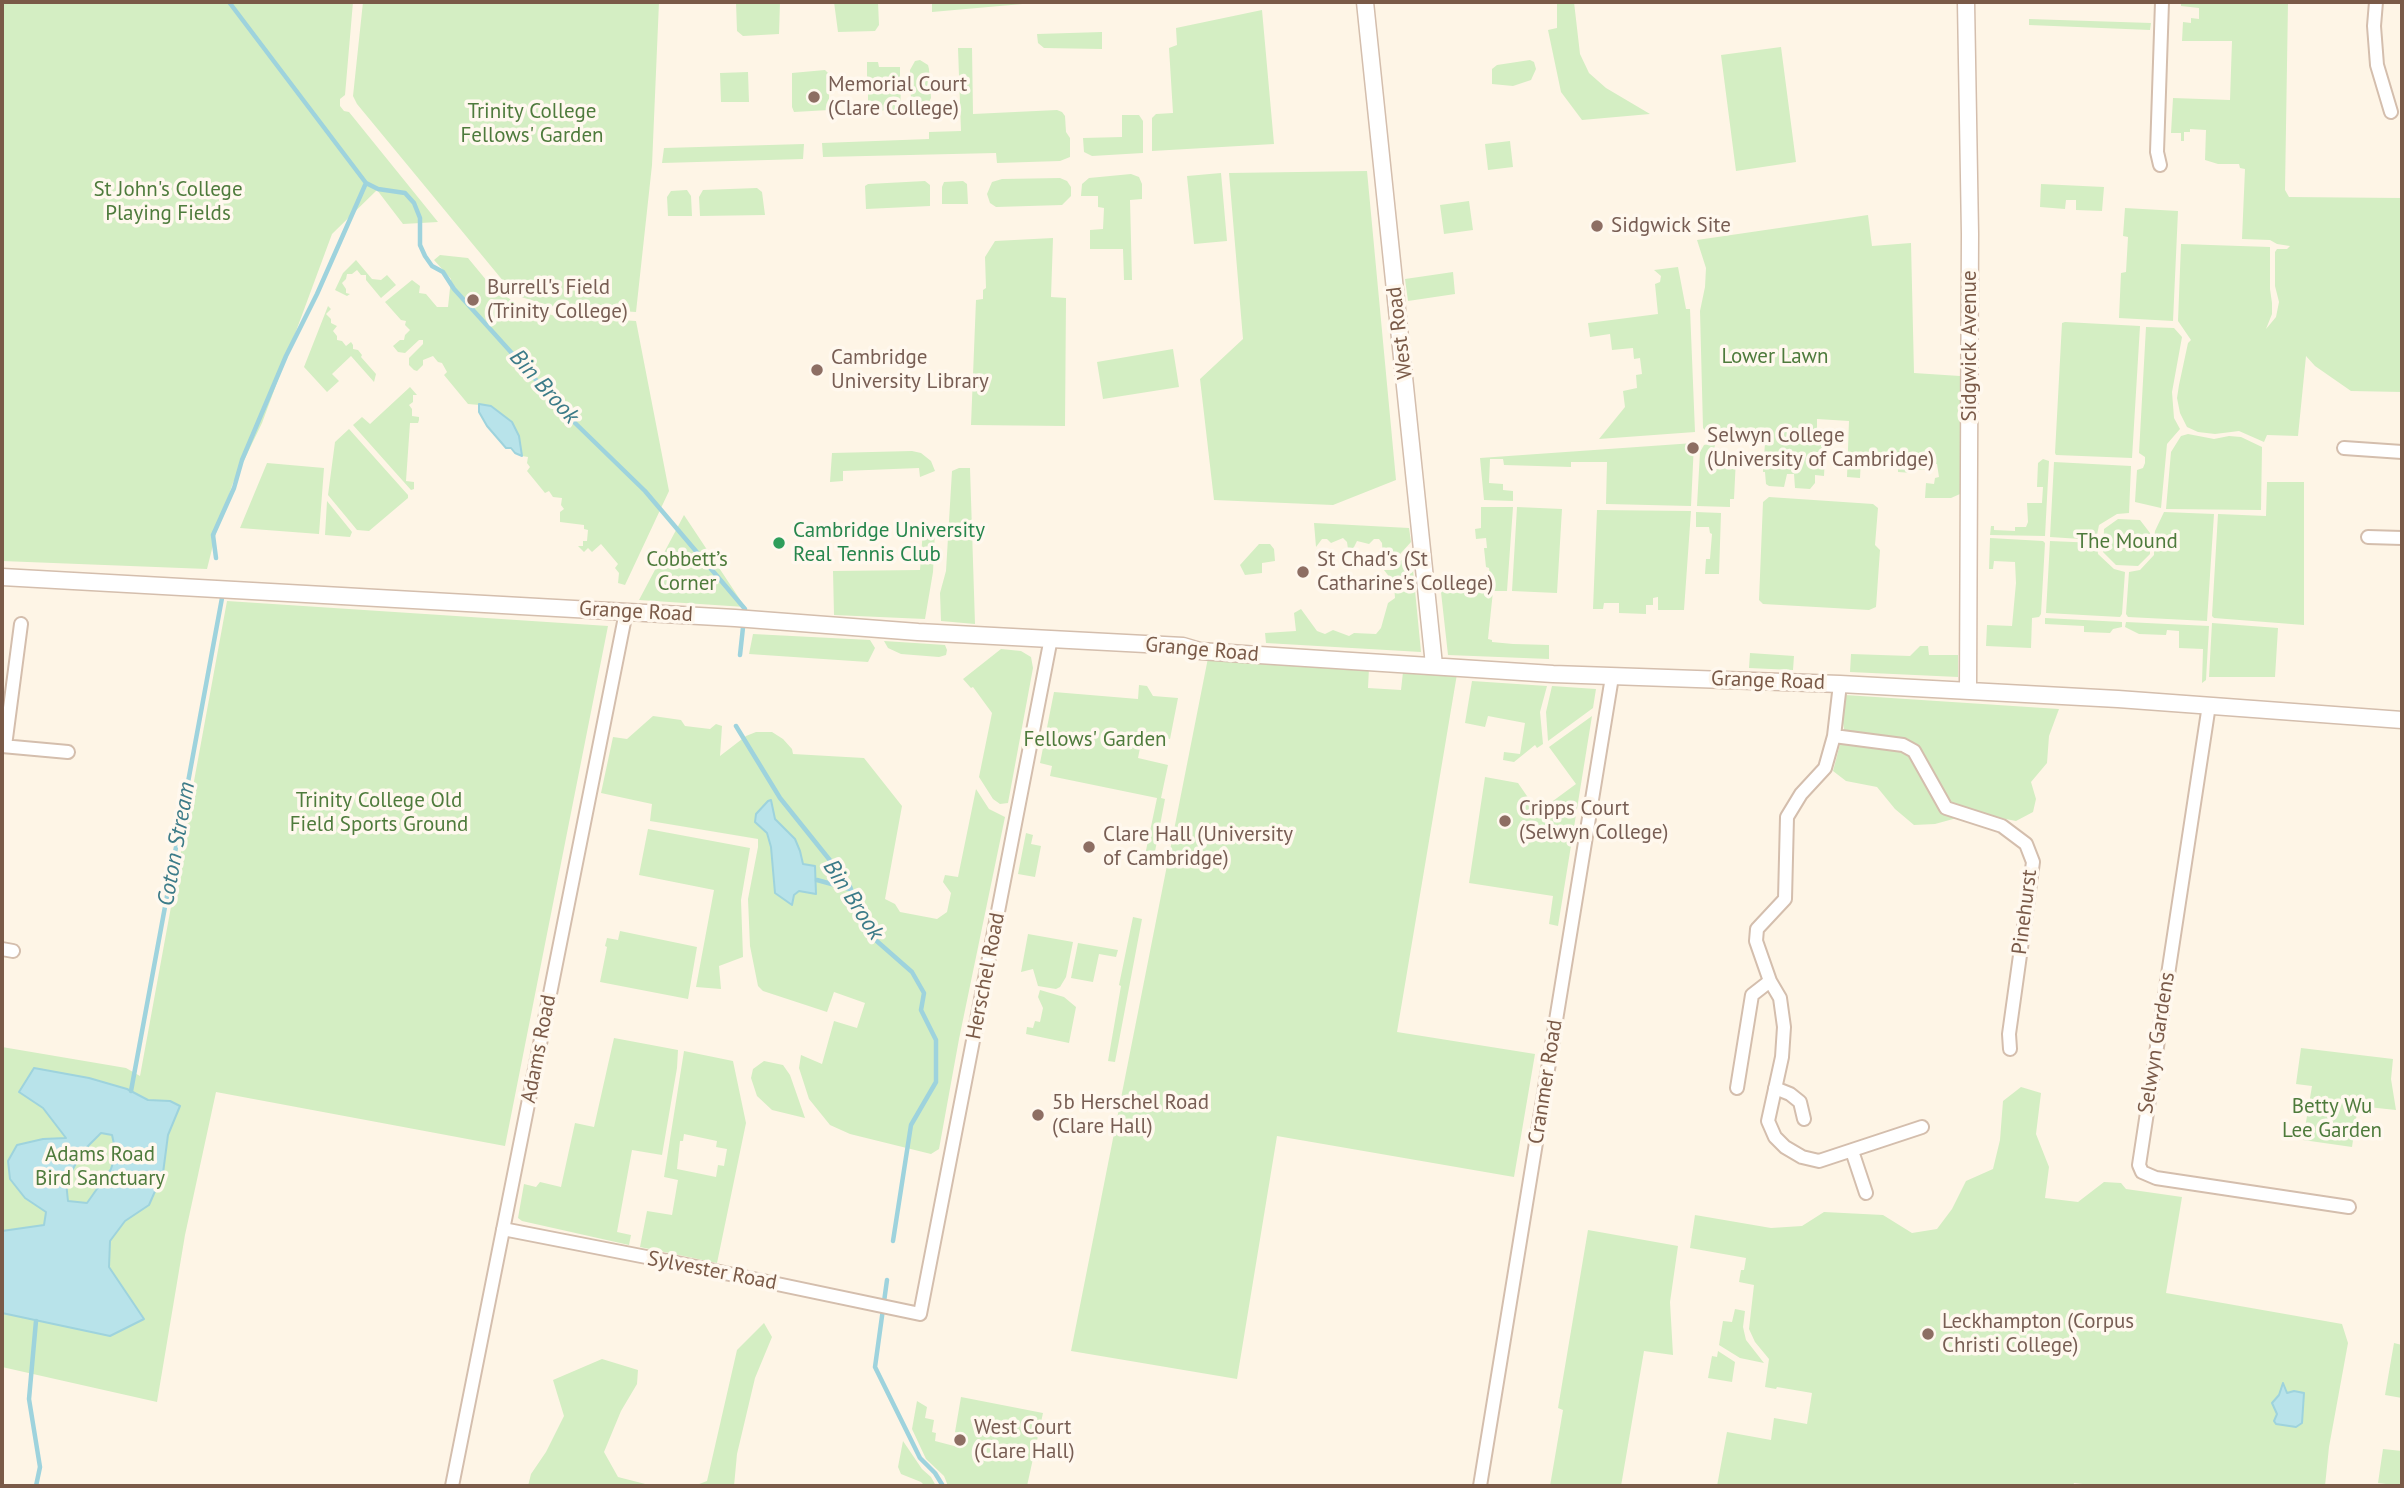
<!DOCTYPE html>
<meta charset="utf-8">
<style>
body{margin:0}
#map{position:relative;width:2404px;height:1488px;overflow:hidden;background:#fef5e6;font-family:"PT Sans",sans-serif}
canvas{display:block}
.frame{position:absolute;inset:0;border:4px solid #7a5a48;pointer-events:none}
</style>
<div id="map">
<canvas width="2404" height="1488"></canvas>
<div class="frame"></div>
</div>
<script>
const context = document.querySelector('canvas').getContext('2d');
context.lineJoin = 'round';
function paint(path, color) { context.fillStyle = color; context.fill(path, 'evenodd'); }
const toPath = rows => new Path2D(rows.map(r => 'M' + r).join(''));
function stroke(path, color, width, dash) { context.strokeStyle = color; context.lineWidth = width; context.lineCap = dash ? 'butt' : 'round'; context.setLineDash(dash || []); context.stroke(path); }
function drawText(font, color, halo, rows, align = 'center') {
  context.font = font + ' "PT Sans",sans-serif'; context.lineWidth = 7; context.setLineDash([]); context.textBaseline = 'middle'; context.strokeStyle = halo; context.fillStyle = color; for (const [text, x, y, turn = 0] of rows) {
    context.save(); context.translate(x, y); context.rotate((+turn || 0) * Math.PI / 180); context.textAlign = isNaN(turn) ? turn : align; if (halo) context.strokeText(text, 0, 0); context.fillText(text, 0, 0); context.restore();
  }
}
const green = toPath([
 [2,2,353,2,345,95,340,99,340,106,344,111,349,112,438,222,403,224,377,190,332,234,262,423,233,483,217,529,207,569,2,561],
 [363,2,659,2,652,165,636,312,555,307,521,297,504,282,357,104,353,96],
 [736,2,780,2,779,34,743,36,737,31],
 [834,2,878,2,879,25,875,31,838,32],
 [932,2,1045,2,932,12],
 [1557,2,1574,2,1580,54,1589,73,1606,88,1650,114,1582,120,1561,92,1548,30,1557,28],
 [2181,2,2288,2,2285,190,2289,197,2402,198,2402,392,2351,391,2315,366,2306,356,2298,436,2267,435,2264,442,2239,431,2215,434,2198,432,2187,427,2180,413,2177,398,2179,385,2188,343,2191,340,2178,321,2181,244,2270,247,2270,289,2272,303,2272,314,2266,329,2276,317,2279,302,2275,286,2275,252,2277,249,2287,249,2290,246,2277,244,2270,240,2242,239,2245,169,2240,168,2239,164,2218,164,2205,160,2206,130,2190,129,2190,132,2184,132,2184,141,2181,141,2181,133,2171,133,2173,98,2230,100,2232,41,2182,41,2183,22,2191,23,2191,18,2199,19,2199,8,2181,6],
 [1262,10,1274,144,1152,151,1152,118,1156,114,1173,113,1169,48,1177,45,1176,28],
 [2029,19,2151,23,2150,30,2029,25],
 [1102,32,1102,49,1044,48,1038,43,1037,34],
 [1781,47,1796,162,1736,171,1721,55],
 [958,48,972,48,973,114,1057,110,1062,112,1065,116,1066,132,1070,138,1070,157,1060,161,997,163,996,153,823,157,822,143,929,139,929,132,961,131],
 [920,60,928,65,929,69,931,98,927,106,922,108,915,106,911,101,910,70,915,61],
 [1530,60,1534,62,1536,69,1531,80,1513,86,1492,84,1492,69,1497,65],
 [867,62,878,62,879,67,900,67,900,79,897,82,867,82],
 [825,70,829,74,829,110,794,112,792,107,792,73],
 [748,72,749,102,721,102,720,73],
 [868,87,897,87,901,90,900,107,894,110,868,111],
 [1122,115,1139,115,1143,121,1143,153,1092,156,1084,152,1083,138,1122,137],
 [1510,141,1513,167,1488,170,1485,144],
 [804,144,803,159,662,163,664,148],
 [1367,171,1396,480,1333,505,1214,500,1200,379,1243,339,1229,173],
 [1221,173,1227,241,1194,244,1187,176],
 [1131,174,1139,177,1142,184,1142,199,1130,200,1132,280,1124,280,1123,249,1090,249,1090,230,1103,229,1104,208,1098,207,1098,196,1081,196,1082,184,1089,178],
 [1060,178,1067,181,1071,187,1071,196,1062,205,996,207,990,203,987,194,992,182,1002,179],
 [925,181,930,185,930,206,866,209,865,186,868,184],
 [963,181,967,184,968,204,942,204,942,187,944,182],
 [2041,184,2104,187,2102,211,2076,210,2076,200,2066,200,2065,209,2040,207],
 [757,188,762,192,765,215,700,216,699,197,703,190],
 [687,190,691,196,692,216,668,216,667,197,671,191],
 [1469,201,1473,230,1444,234,1440,205],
 [2125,208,2178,211,2173,321,2119,318,2121,273,2126,272,2128,237,2123,236],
 [1868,215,1872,246,1911,243,1914,373,1960,376,1960,494,1951,498,1925,498,1926,483,1934,484,1935,478,1939,477,1937,464,1927,464,1927,470,1913,469,1913,473,1898,472,1898,468,1877,467,1877,458,1865,455,1861,458,1860,478,1847,477,1849,421,1817,419,1817,436,1826,436,1824,476,1815,475,1815,483,1810,489,1795,488,1794,474,1787,474,1784,487,1769,486,1766,484,1765,472,1763,472,1765,443,1763,438,1759,435,1747,433,1747,431,1706,431,1703,428,1700,311,1705,287,1706,268,1697,240],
 [1053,238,1051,297,1066,298,1065,426,971,425,976,300,983,299,983,290,986,288,985,257,995,241],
 [440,255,468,258,487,281,516,304,555,316,636,321,669,491,625,585,618,583,619,573,615,568,618,564,601,544,592,552,588,548,584,552,578,546,583,546,583,541,587,541,588,530,584,529,584,525,560,522,560,512,564,509,561,505,562,498,553,497,549,491,545,493,527,471,530,467,527,463,528,457,522,456,522,451,491,406,468,404,444,375,447,372,442,363,438,362,433,356,423,360,423,365,417,371,414,370,409,365,409,358,423,344,423,340,419,340,405,353,398,352,393,346,400,340,404,340,405,335,410,330,405,325,406,321,401,320,385,302,412,280,420,286,419,293,426,294,437,307,448,307,451,279,434,260],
 [356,260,372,279,381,280,387,275,396,285,381,298,366,280,366,275,361,275,357,270,352,274,347,274,346,279,342,283,346,289,346,293,350,294,347,296,335,290,343,273],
 [1678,267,1686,309,1690,309,1695,432,1599,439,1625,407,1623,391,1637,388,1636,375,1642,374,1640,358,1634,359,1633,348,1612,350,1610,334,1590,337,1588,323,1658,314,1655,284,1660,282,1661,276,1654,270],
 [1453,272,1455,294,1408,301,1405,279],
 [328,306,331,309,326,314,331,319,331,323,337,326,333,331,337,336,337,340,342,341,346,346,351,342,353,345,353,349,358,350,362,355,361,357,376,374,374,382,351,356,332,374,339,381,327,392,304,367],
 [2065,322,2140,326,2132,458,2056,455,2055,453,2062,323],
 [2146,327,2174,328,2182,337,2172,392,2174,418,2180,429,2167,444,2161,508,2135,502,2137,470,2143,468,2145,463,2145,457,2139,453],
 [1173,349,1179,387,1103,399,1097,362],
 [410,387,417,395,413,395,413,402,409,405,412,409,412,416,419,417,419,420,418,423,410,423,406,481,414,482,414,489,411,490,353,425,362,417,370,424],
 [349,429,408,495,408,498,369,531,357,530,328,495,335,442],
 [2188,434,2214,439,2229,436,2241,437,2262,447,2261,510,2166,509,2171,452,2181,436],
 [1694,443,1691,506,1606,504,1607,462,1571,462,1571,467,1504,465,1503,459,1490,459,1489,483,1503,484,1503,490,1513,491,1513,501,1484,500,1480,458],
 [1715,443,1714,454,1721,454,1721,458,1736,458,1734,499,1730,499,1730,507,1697,506,1700,452,1704,445],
 [912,451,921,453,931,461,935,471,920,477,919,468,843,471,843,481,830,482,832,453],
 [2043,459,2049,461,2045,536,1990,535,1991,526,1994,526,1994,530,2015,531,2015,527,2026,527,2028,522,2027,503,2042,503,2043,487,2037,487,2038,463],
 [2054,462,2131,466,2129,513,2117,514,2099,525,2096,540,2050,537],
 [267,463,324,468,319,534,240,528],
 [959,468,970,468,975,624,941,621,940,593,946,571,952,471],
 [2267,482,2304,482,2304,625,2214,618,2212,616,2218,514,2266,516],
 [1769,497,1873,504,1878,508,1875,545,1880,550,1876,607,1869,610,1763,604,1759,600,1763,502],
 [327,501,352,532,350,537,325,535],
 [1481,507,1513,507,1507,591,1493,591,1488,639,1492,640,1492,642,1513,644,1549,645,1549,659,1448,655,1440,583,1472,581,1473,585,1482,585,1484,576,1490,576,1489,568,1486,567,1484,548,1487,548,1486,538,1476,539,1475,529,1481,528],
 [1517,507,1562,509,1557,593,1512,591],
 [1597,510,1691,511,1684,610,1658,610,1658,597,1653,598,1653,605,1646,605,1646,614,1619,613,1619,603,1604,603,1603,609,1593,609],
 [1696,512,1721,513,1719,574,1705,574,1706,559,1710,559,1712,534,1710,533,1709,527,1696,527],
 [2164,512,2214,514,2207,621,2128,617,2126,614,2129,572,2140,570,2154,555,2154,549,2157,545,2154,540,2155,531],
 [684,515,745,607,639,600],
 [2118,519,2140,520,2150,533,2150,554,2138,566,2116,565,2103,552,2104,529],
 [1314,523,1409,528,1411,542,1392,563,1379,564,1383,559,1382,543,1379,539,1374,539,1369,544,1357,541,1353,549,1348,549,1347,542,1343,538,1331,543,1327,539,1322,539,1316,547],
 [923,529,931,529,935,532,933,572,925,619,834,615,833,571,920,570],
 [1990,538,2043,541,2045,543,2041,614,2039,617,2032,618,2031,648,1986,646,1987,625,2012,626,2016,583,2015,562,1994,561,1993,569,1989,569],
 [2050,541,2097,543,2098,554,2114,569,2125,572,2122,614,2120,617,2046,613],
 [1259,544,1270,544,1274,549,1275,561,1262,563,1262,573,1245,575,1240,565],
 [1411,549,1421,652,1266,643,1265,633,1296,631,1294,613,1301,609,1317,631,1325,634,1333,630,1349,636,1354,633,1376,634,1381,628,1388,603,1395,598,1394,583,1384,570,1393,570],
 [227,601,608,626,505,1146,216,1092,185,1235,157,1402,2,1367,2,1047,126,1068,140,1076],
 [2045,618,2122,622,2122,627,2113,629,2110,633,2084,632,2084,626,2045,624],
 [2126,622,2209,626,2206,680,2202,683,2203,649,2179,648,2179,631,2167,630,2166,635,2139,634,2125,627],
 [2212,623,2278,628,2275,677,2209,677],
 [753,634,870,640,875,648,868,662,749,654],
 [884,641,945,645,947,650,946,655,939,657,901,654,888,648],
 [1920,646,1928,646,1929,655,1958,655,1958,677,1850,672,1851,654,1910,656],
 [1001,649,1021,651,1031,657,1033,668,1008,803,1000,804,993,799,979,777,992,713,973,687,971,688,963,679],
 [1750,653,1794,656,1793,670,1749,668],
 [1208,658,1369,668,1368,688,1401,690,1403,672,1457,674,1397,1032,1535,1054,1514,1177,1277,1136,1237,1379,1071,1351],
 [1472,681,1547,686,1540,712,1543,744,1537,748,1535,745,1514,762,1503,760,1504,752,1520,754,1525,723,1488,716,1485,727,1465,723],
 [1139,685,1147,686,1153,696,1178,698,1170,739,1143,733,1138,758,1168,765,1161,798,1165,799,1153,862,1144,860,1157,798,1050,776,1052,766,1040,763,1054,692,1138,699],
 [1552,686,1596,689,1593,708,1548,741,1546,712],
 [1845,695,2059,709,2049,736,2047,763,2031,782,2036,799,2033,812,2016,821,1975,813,1935,824,1914,825,1895,809,1877,787,1846,781,1833,771,1844,729,1841,711],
 [653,716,681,720,685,726,710,729,716,724,722,726,720,756,746,736,756,732,772,732,783,739,792,749,793,754,864,758,902,806,885,899,895,904,900,912,937,919,947,912,951,893,943,882,945,875,958,877,976,789,989,809,1005,817,959,1039,939,1149,931,1154,850,1134,830,1125,809,1099,799,1068,801,1055,822,1064,834,1021,857,1028,865,1003,834,992,827,1012,763,991,758,986,750,946,748,899,758,847,758,839,650,821,652,804,601,793,613,737,627,739],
 [1592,716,1558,926,1549,924,1553,896,1469,883,1485,777,1518,783,1538,812,1576,784,1549,747],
 [648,829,750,848,741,900,743,957,719,966,721,989,696,987,714,890,639,875],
 [1026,833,1033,835,1031,844,1041,846,1035,877,1018,874],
 [1133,917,1142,919,1115,1062,1108,1061,1121,986,1119,985],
 [620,931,697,947,688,999,600,982,607,947,605,946,607,938,618,940],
 [1028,934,1073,942,1066,977,1060,987,1056,989,1038,986,1033,969,1021,972],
 [1078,943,1118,950,1116,957,1099,954,1093,982,1071,978],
 [1040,990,1064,997,1076,1007,1069,1043,1026,1034,1027,1027,1033,1028,1035,1021,1040,1022,1043,1008,1038,997],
 [614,1038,678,1050,677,1068,662,1155,632,1150,617,1232,631,1235,629,1245,522,1221,518,1218,524,1184,536,1187,540,1182,561,1187,575,1123,594,1127],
 [2301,1048,2393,1059,2391,1079,2396,1110,2358,1106,2352,1147,2303,1140,2312,1086,2296,1084],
 [684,1051,733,1061,746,1123,717,1263,640,1247,647,1211,672,1215,678,1180,664,1177],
 [684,1134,717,1141,716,1147,727,1149,724,1166,718,1165,716,1177,677,1169,680,1141,683,1141],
 [764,1061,783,1065,790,1075,805,1118,772,1110,757,1096,751,1078,753,1069],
 [2021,1087,2041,1093,2036,1134,2049,1167,2045,1198,2078,1202,2104,1182,2121,1183,2126,1189,2182,1197,2166,1293,2342,1324,2348,1343,2329,1447,2325,1486,2100,1486,2074,1483,2073,1486,1717,1486,1727,1432,1771,1440,1774,1418,1807,1424,1812,1393,1777,1387,1776,1389,1765,1387,1769,1359,1755,1342,1749,1329,1754,1285,1739,1282,1741,1270,1744,1270,1746,1258,1690,1248,1695,1215,1771,1228,1802,1226,1824,1212,1883,1215,1912,1233,1937,1229,1952,1209,1966,1181,1993,1169,2000,1140,2003,1101],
 [1588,1230,1678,1246,1670,1302,1673,1355,1644,1351,1621,1486,1550,1486,1563,1410,1558,1408],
 [1735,1309,1745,1311,1743,1327,1746,1340,1764,1363,1740,1358,1719,1345,1723,1321,1732,1322],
 [764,1323,772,1337,755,1378,737,1454,734,1486,694,1486,707,1481,737,1350],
 [2394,1343,2402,1345,2402,1398,2385,1395],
 [1718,1351,1735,1362,1732,1382,1708,1378,1712,1356,1717,1357],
 [602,1359,638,1370,637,1384,621,1411,604,1452,618,1477,653,1486,528,1486,531,1474,546,1452,564,1416,553,1380],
 [961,1397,1043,1413,1027,1486,948,1486,944,1476,926,1459,912,1429,917,1401,927,1407,925,1418,934,1420,932,1432,936,1433,935,1441,958,1447,960,1434,955,1432],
 [903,1441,922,1469,931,1477,936,1486,925,1486,921,1482,901,1474,898,1467],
 [2383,1449,2402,1451,2402,1486,2378,1483]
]);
const water = toPath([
 [479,404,491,406,512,422,519,436,522,456,515,453,511,448,506,448,487,426,479,412,479,404],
 [771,800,775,819,795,839,800,851,803,864,815,866,816,894,799,891,794,895,792,905,775,893,771,847,767,833,755,822,756,814,768,801,771,800],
 [34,1068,89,1078,127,1089,148,1100,170,1101,180,1106,168,1135,163,1173,149,1205,125,1221,110,1241,109,1267,144,1319,110,1336,2,1313,2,1231,44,1225,46,1212,25,1198,10,1179,8,1161,17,1145,43,1139,66,1138,43,1108,19,1092,34,1068],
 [101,1133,112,1135,116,1153,111,1169,87,1203,68,1201,66,1182,82,1152,101,1133],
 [2283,1383,2287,1393,2294,1391,2304,1393,2302,1423,2296,1427,2276,1424,2274,1421,2277,1414,2272,1403,2279,1395,2283,1383]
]);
const stream = toPath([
 [229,2,366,183,378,189,405,193,414,203,420,218,420,245,425,256,432,266,443,272,454,289,574,422,645,491,745,609,740,655],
 [216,558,213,535,234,488,242,460,286,356,317,294,366,183],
 [736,726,780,798,849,884,865,926,871,936,912,972,924,993,921,1010,936,1040,936,1082,911,1125,893,1241],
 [817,880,850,889],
 [131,1091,222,598],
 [887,1280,875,1367,920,1458,935,1473,943,1486],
 [36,1321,29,1399,40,1467,36,1486]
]);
const minor = toPath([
 [2376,2,2374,26,2377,65,2391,112],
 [2160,165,2157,152,2162,2],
 [2344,448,2402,452],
 [2368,537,2402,538],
 [1840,684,1834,736,1825,768,1801,794,1787,817,1785,899,1757,929,1756,941,1770,981,1780,998,1784,1027,1782,1057,1768,1121,1775,1137,1785,1147,1802,1157,1819,1161,1922,1127],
 [2209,705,2139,1165,2142,1172,2156,1178,2349,1207],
 [1834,736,1903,745,1914,751,1946,808,2002,826,2026,844,2033,862,2009,1034,2010,1049],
 [2,746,68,752],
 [5,746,21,624],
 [2,949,13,951],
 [1737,1088,1752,995,1770,981],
 [1775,1088,1790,1094,1800,1102,1804,1119],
 [1852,1151,1866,1193],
 [503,1229,677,1263,920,1314,1051,638],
 [452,1486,626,612],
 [1480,1486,1612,677]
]);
const tertiary = toPath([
 [1365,2,1434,665],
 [1966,2,1970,234,1968,691],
 [2,577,735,618,918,632,1183,646,1200,651,1259,655,1553,674,1840,684,2118,699,2402,720]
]);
const markers = [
 [814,97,7,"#8d6e63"],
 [1597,226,7,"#8d6e63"],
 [473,300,7,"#8d6e63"],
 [817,370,7,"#8d6e63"],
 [1693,448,7,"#8d6e63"],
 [779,543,7,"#2e9e5b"],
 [1303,572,7,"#8d6e63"],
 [1505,821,7,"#8d6e63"],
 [1089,847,7,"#8d6e63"],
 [1038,1115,7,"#8d6e63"],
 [1928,1334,7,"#8d6e63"],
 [960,1440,7,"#8d6e63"]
];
const educationNames = [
 ["Memorial Court",828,85],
 ["(Clare College)",828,109],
 ["Sidgwick Site",1611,226],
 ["Burrell's Field",487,288],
 ["(Trinity College)",487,312],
 ["Cambridge",831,358],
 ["University Library",831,382],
 ["Selwyn College",1707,436],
 ["(University of Cambridge)",1707,460],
 ["St Chad's (St",1317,560],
 ["Catharine's College)",1317,584],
 ["Cripps Court",1519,809],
 ["(Selwyn College)",1519,833],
 ["Clare Hall (University",1103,835],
 ["of Cambridge)",1103,859],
 ["5b Herschel Road",1052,1103],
 ["(Clare Hall)",1052,1127],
 ["Leckhampton (Corpus",1942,1322],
 ["Christi College)",1942,1346],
 ["West Court",974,1428],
 ["(Clare Hall)",974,1452]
];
const parkNames = [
 ["Trinity College",532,112],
 ["Fellows' Garden",532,136],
 ["St John's College",168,190],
 ["Playing Fields",168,214],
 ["Lower Lawn",1775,357],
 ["The Mound",2127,542],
 ["Cobbett’s",687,560],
 ["Corner",687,584],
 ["Fellows' Garden",1095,740],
 ["Trinity College Old",379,801],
 ["Field Sports Ground",379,825],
 ["Betty Wu",2332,1107],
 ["Lee Garden",2332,1131],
 ["Adams Road",100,1155],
 ["Bird Sanctuary",100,1179]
];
const streetNames = [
 ["West Road",1400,333,-97],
 ["Sidgwick Avenue",1970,346,-90],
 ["Grange Road",636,612,3],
 ["Grange Road",1202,650,5],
 ["Grange Road",1768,681,2],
 ["Pinehurst",2025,912,-83],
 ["Herschel Road",986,976,-79],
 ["Selwyn Gardens",2157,1043,-81],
 ["Adams Road",539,1049,-79],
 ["Cranmer Road",1546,1082,-81],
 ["Sylvester Road",712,1271,11]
];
const leisureNames = [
 ["Cambridge University",793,531],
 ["Real Tennis Club",793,555]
];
const waterNames = [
 ["Bin Brook",544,387,48],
 ["Coton Stream",177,844,-80],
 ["Bin Brook",853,900,57]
];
paint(green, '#d4eec3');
paint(water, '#b8e3ea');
stroke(water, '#9ed3dd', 2);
stroke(stream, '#9ed3dd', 4.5);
stroke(minor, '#d4bead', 16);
stroke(tertiary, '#d4bead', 19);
stroke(minor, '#fff', 12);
stroke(tertiary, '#fff', 16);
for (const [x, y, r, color] of markers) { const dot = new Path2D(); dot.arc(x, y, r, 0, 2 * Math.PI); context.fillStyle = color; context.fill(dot); stroke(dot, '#fff8ee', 2.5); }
drawText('21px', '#785e54', '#fff8ee', educationNames, 'left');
drawText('21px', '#4e7b3c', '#fff8ee', parkNames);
drawText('21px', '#7a5a48', '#fff8ee', streetNames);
drawText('21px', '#27864d', '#fff8ee', leisureNames, 'left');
drawText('italic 23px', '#3c7b88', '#fff8ee', waterNames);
</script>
